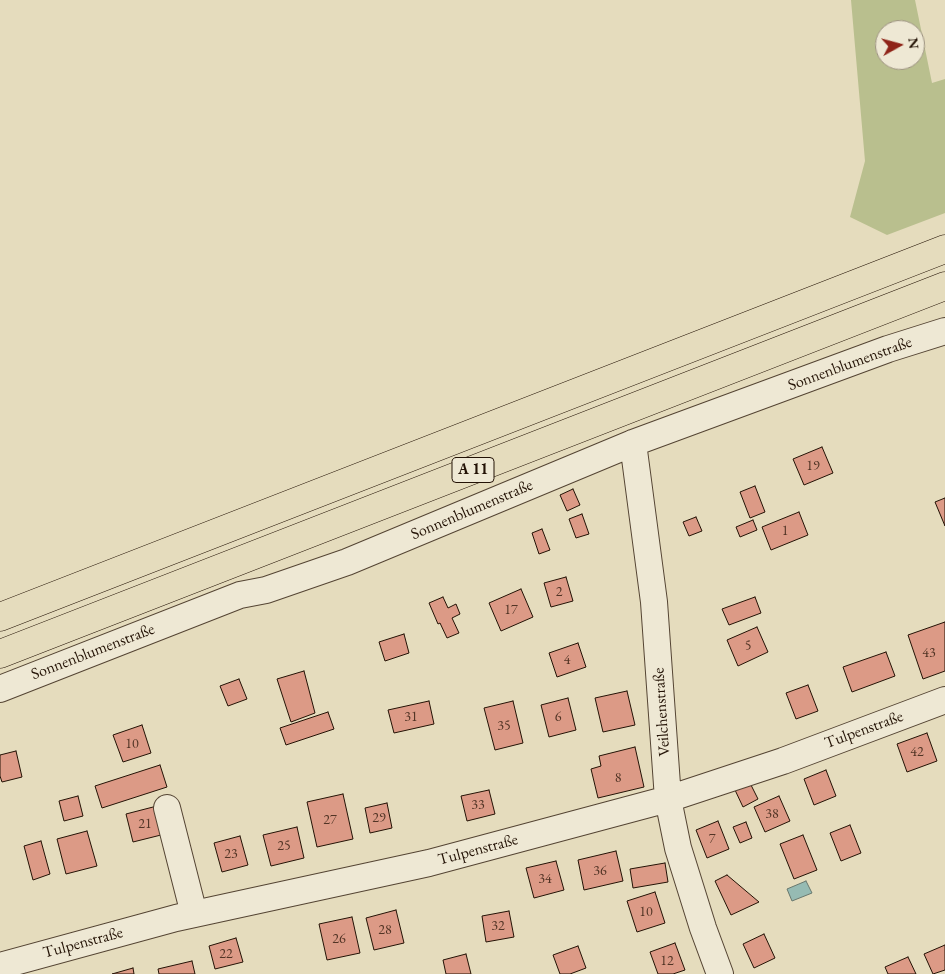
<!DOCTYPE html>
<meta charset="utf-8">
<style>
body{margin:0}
#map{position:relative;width:945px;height:974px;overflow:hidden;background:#e5dcbd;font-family:"EB Garamond",serif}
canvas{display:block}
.north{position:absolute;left:875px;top:20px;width:50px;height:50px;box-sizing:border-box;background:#eee8d4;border:1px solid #9d9281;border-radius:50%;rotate:83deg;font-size:14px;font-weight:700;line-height:20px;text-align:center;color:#231205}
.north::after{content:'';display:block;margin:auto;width:18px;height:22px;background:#8f2418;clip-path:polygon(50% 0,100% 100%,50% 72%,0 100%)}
</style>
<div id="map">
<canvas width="945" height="974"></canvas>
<div class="north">N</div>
</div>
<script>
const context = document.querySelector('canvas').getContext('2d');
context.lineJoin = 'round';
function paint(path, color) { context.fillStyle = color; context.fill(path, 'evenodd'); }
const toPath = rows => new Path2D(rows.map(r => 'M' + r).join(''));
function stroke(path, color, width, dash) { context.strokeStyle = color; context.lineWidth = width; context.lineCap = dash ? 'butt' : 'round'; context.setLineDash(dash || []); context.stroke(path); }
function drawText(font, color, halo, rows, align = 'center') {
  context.font = font + ' "EB Garamond",serif'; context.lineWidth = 4; context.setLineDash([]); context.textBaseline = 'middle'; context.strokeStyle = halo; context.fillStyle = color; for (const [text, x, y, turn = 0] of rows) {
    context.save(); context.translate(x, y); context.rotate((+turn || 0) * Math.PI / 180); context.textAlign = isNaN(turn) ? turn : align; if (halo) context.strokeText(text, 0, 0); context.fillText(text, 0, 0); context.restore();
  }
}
const green = toPath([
 [851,0,915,0,932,83,945,79,945,213,887,235,850,217,865,161],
 [885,30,915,30,915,60,885,60]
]);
const water = toPath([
 [806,881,812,893,792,901,787,889,806,881]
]);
const building = toPath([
 [822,447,833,473,804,485,793,459,822,447],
 [755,486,765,512,750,518,740,492,755,486],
 [573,489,580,505,567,511,560,495,573,489],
 [945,498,945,526,935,502,945,498],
 [799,512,808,535,771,550,762,527,799,512],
 [582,514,589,534,576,538,569,519,582,514],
 [696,517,702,531,689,536,683,522,696,517],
 [753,520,757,530,740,537,736,527,753,520],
 [542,529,550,550,539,554,532,533,542,529],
 [566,577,573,601,551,607,544,583,566,577],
 [521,589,533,617,501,631,489,603,521,589],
 [443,597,448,608,456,604,460,614,452,618,459,633,447,638,440,623,438,624,429,603,443,597],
 [755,597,761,613,729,625,722,609,755,597],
 [945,622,945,671,923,679,908,635,945,622],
 [757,627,768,652,738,666,727,640,757,627],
 [404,634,409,653,385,661,379,642,404,634],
 [578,643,586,667,557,677,549,653,578,643],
 [886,652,895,676,852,692,843,667,886,652],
 [304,671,315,713,291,722,277,679,304,671],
 [239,679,247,699,228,706,220,686,239,679],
 [808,685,818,711,796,719,786,693,808,685],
 [627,691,635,725,603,732,595,698,627,691],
 [568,698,576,730,549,737,541,705,568,698],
 [429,701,434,724,394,733,388,710,429,701],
 [513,701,523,743,495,750,484,708,513,701],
 [328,712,334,729,286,745,280,728,328,712],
 [142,725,151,753,123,762,113,735,142,725],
 [927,733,937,761,907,772,897,744,927,733],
 [635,747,644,787,598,798,591,769,601,766,599,756,635,747],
 [16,751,22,777,2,782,0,776,0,755,16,751],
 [160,765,167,787,102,808,95,786,160,765],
 [826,770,836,796,814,805,804,779,826,770],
 [750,783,758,799,743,807,735,790,750,783],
 [489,790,495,814,467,821,461,796,489,790],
 [343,794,353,839,317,847,307,802,343,794],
 [78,796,83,816,64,821,59,801,78,796],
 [779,796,790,821,765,832,754,807,779,796],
 [387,803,392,828,370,833,365,808,387,803],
 [157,806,165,834,133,842,126,814,157,806],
 [718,821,729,849,707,858,696,830,718,821],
 [746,822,752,838,740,843,733,827,746,822],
 [850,825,861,853,841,861,830,833,850,825],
 [297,827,304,858,271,866,263,835,297,827],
 [87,831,97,866,66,874,57,839,87,831],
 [803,835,817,870,794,879,780,844,803,835],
 [240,836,248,865,222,872,214,843,240,836],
 [41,841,50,874,33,880,24,846,41,841],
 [616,851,623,881,584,890,578,860,616,851],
 [556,861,564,890,534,898,526,868,556,861],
 [665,863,668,882,633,888,630,869,665,863],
 [727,875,759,902,731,915,715,881,727,875],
 [655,892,665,923,637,932,627,901,655,892],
 [396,910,404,943,374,950,366,918,396,910],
 [509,911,514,937,486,942,482,916,509,911],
 [352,917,360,953,327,960,319,924,352,917],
 [764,934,775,958,754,968,743,944,764,934],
 [236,938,243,962,215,969,209,946,236,938],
 [675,943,685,970,673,974,658,974,650,952,675,943],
 [945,945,945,970,933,974,924,954,945,945],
 [578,946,586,968,570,974,560,974,553,955,578,946],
 [466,954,471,974,446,974,443,960,466,954],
 [908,957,916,974,888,974,885,967,908,957],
 [192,961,195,974,159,974,158,969,192,961],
 [133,968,134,974,112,974,133,968]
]);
const minor = toPath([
 [633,443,654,602,668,799,678,848,703,928,720,974],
 [0,689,240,595,266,590,347,562,633,443,888,349,945,331],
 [167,808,194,914],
 [0,966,176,918,429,863,668,799,783,761,945,700]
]);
const highway = toPath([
 [0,617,945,249],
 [0,654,945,286]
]);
const numberNames = [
 ["19",813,466],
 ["1",785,531],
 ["2",559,592],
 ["17",511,610],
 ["5",748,646],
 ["43",929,653],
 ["4",567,660],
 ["31",411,717],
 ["6",558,717],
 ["35",504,726],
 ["10",132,744],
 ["42",917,752],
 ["8",618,778],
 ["33",478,805],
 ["38",772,814],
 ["29",379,818],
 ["27",330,820],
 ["21",145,824],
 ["7",712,839],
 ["25",284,846],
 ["23",231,854],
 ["36",600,871],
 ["34",545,879],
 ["10",646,912],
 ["32",498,926],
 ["28",385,930],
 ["26",339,939],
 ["22",226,954],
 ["12",667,961]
];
const shields = [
 [473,470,42]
];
const shieldNames = [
 ["A 11",473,470]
];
const streetNames = [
 ["Sonnenblumenstraße",850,364,-20],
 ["Sonnenblumenstraße",472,510,-23],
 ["Sonnenblumenstraße",93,652,-21],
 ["Veilchenstraße",662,712,-94],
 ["Tulpenstraße",864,730,-20],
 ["Tulpenstraße",478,850,-15],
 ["Tulpenstraße",83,943,-15]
];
paint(green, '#b9bf8e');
paint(water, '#96bbb3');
stroke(water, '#68776d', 1);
paint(building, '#dc9a86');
stroke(building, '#231205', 1);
stroke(minor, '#544433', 28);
stroke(highway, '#231205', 29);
stroke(minor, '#eee8d4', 26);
stroke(highway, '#e5dcbd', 28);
drawText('14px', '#513425', null, numberNames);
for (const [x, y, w] of shields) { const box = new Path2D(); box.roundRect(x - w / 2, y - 12.5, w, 25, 4); context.fillStyle = '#eee8d4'; context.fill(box); stroke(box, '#231205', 1); }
drawText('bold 15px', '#231205', null, shieldNames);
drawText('16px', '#231205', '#eee8d4', streetNames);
</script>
